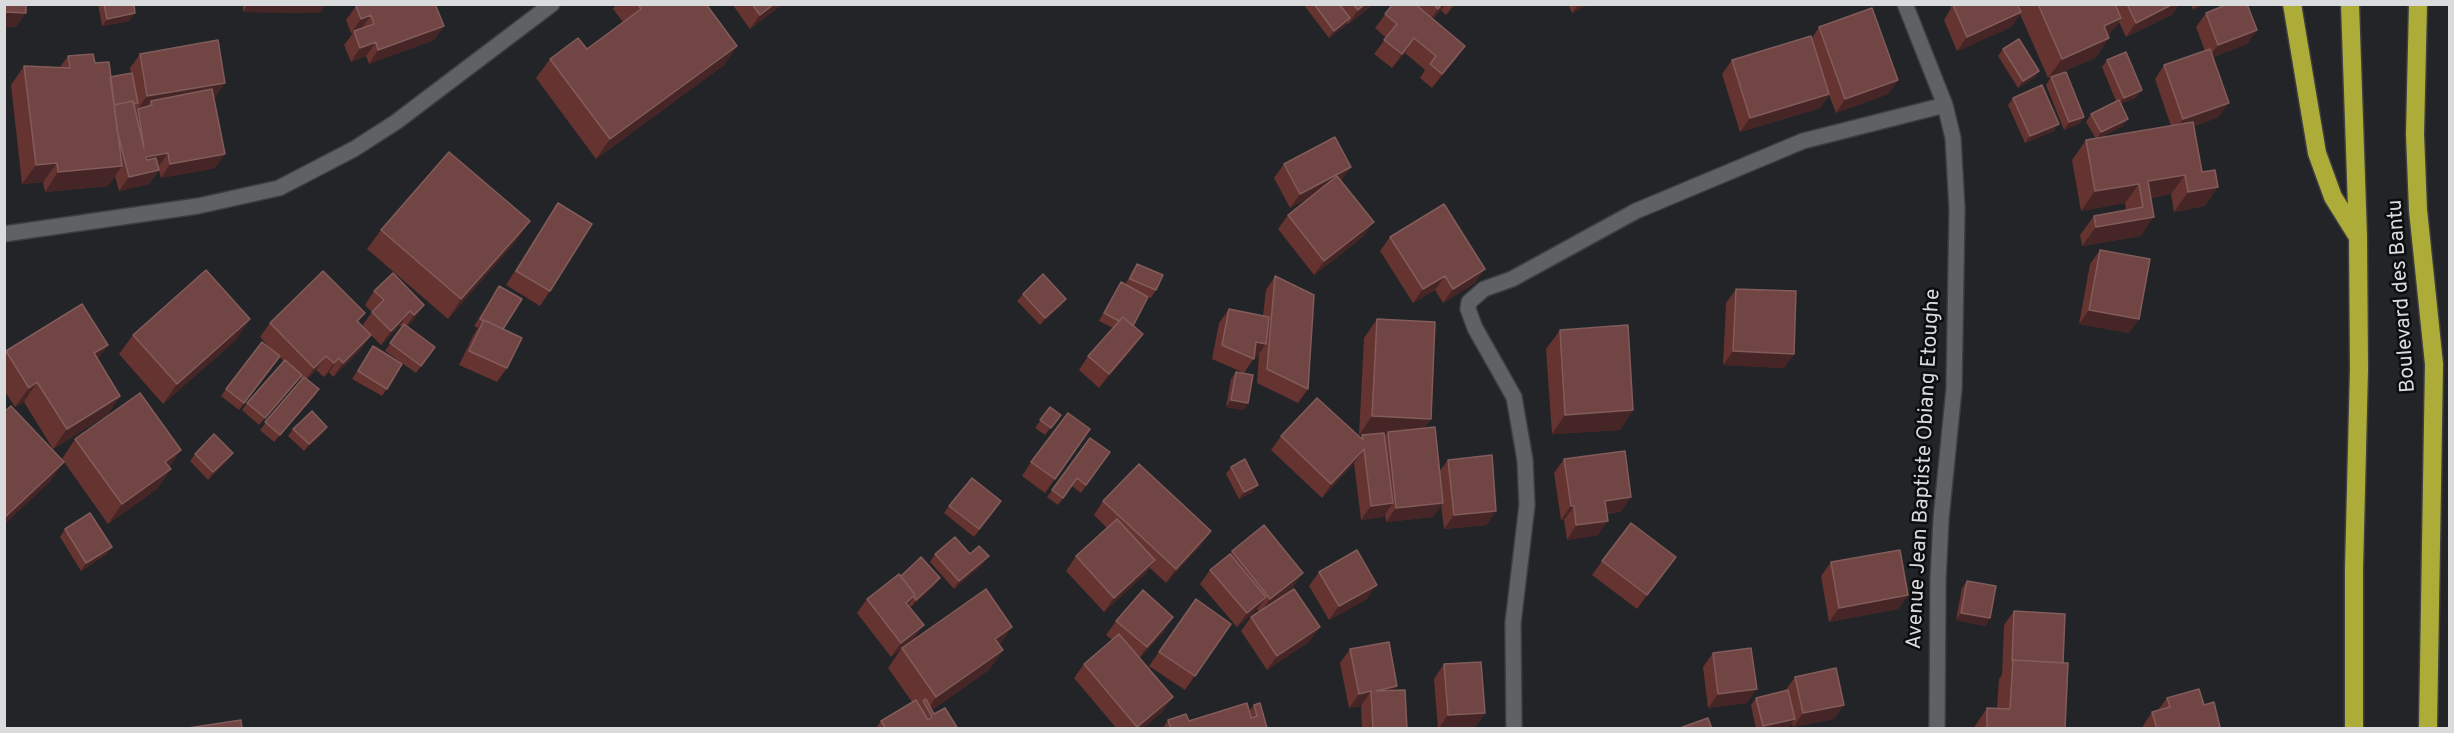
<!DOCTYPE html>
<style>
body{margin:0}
#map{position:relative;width:2454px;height:733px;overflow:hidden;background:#222427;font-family:Overpass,sans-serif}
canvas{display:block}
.frame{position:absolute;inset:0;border:6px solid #dadbdd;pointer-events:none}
</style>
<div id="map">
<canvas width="2454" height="733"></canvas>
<div class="frame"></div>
</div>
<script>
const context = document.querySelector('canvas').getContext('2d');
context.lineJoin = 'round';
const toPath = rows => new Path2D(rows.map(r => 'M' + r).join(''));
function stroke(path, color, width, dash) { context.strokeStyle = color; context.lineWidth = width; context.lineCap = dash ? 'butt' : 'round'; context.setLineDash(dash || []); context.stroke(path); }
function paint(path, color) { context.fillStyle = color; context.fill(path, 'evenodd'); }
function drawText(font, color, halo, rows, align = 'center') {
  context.font = font + ' Overpass,sans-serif'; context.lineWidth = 5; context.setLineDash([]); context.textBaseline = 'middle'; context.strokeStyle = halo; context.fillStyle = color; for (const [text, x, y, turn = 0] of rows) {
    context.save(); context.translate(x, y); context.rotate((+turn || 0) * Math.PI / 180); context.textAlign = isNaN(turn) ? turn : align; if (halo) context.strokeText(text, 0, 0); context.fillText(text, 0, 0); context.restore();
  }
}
const minor = toPath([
 [1905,4,1945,105,1953,138,1957,209,1954,389,1941,519,1938,579,1937,728],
 [4,234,198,206,279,188,354,149,396,122,552,4],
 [1514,728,1513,623,1527,505,1525,460,1514,397,1475,328,1468,309,1469,302,1484,289,1512,279,1636,211,1803,141,1945,105]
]);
const highway = toPath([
 [2292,4,2317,153,2333,197,2356,234],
 [2350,4,2358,236,2359,369,2354,569,2354,728],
 [2418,4,2415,134,2418,210,2434,364,2428,728]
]);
const wall = toPath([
 [98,4,134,4,130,21,102,26],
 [243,4,326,4,320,13,243,12],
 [616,4,706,4,737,46,724,65,596,159,536,78,550,59,587,49,623,22,613,9],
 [732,4,783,4,750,29],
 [1303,4,1374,4,1348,24,1347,23,1345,26,1329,38],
 [1393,4,1456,4,1446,15,1441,10,1433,19,1465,46,1455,60,1432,88,1420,78,1425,70,1405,53,1392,68,1374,54,1386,38,1375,28],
 [1568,4,1589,4,1572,13],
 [1950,4,2179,4,2173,14,2126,37,2119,22,2108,36,2109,38,2095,58,2048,78,2020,14,2011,27,1957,51,1944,20,1951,8],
 [2191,4,2205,4,2193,10],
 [356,6,444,26,434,40,369,64,366,56,351,62,344,45,353,33,351,33,346,20],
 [2206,13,2257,30,2247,44,2213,57,2219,117,2194,126,2205,206,2174,212,2171,194,2151,198,2141,236,2082,246,2080,235,2094,216,2126,210,2125,203,2081,211,2072,160,2086,140,2096,139,2086,122,2091,114,2116,101,2102,67,2107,60,2137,97,2121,104,2123,126,2099,138,2171,126,2155,79,2164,65,2205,51,2196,27],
 [1819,27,1898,80,1888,94,1836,113,1829,95,1820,108,1740,132,1722,74,1732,60,1812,38],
 [2003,49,2039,71,2034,78,2018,88,1998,56],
 [140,54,225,83,215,97,214,98,225,154,215,168,161,178,159,170,149,184,119,191,115,176,108,186,45,192,43,182,22,184,11,85,24,66,60,67,68,56,95,63,110,77,131,73,130,68],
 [2051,77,2084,117,2079,124,2064,130,2046,85],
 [2013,98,2059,124,2054,131,2025,143,2008,105],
 [1284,164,1341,181,1364,236,1314,275,1278,229,1288,215,1311,196,1290,208,1274,178],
 [558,203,550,291,540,306,506,285],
 [530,221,516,241,448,319,367,249,381,230],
 [1390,237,1475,283,1443,303,1435,290,1413,303,1380,251],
 [2100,250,2139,319,2129,333,2079,324,2090,264],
 [1137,264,1156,290,1151,298,1145,295,1133,326,1133,348,1099,388,1079,370,1088,356,1113,328,1099,321,1116,290,1121,282,1125,285,1132,271],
 [1275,276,1308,389,1298,403,1257,383,1259,354,1256,358,1254,358,1244,373,1212,359,1219,323,1229,309,1263,316,1266,290],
 [499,286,507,368,497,382,459,365,474,334,478,328,474,326],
 [1736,289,1794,354,1784,368,1723,365,1726,303],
 [374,291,424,305,414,319,407,326,435,347,416,373,385,351,402,327,400,325,381,345,371,335,361,349,333,377,329,372,324,377,316,370,307,379,319,389,314,397,274,442,260,430,302,379,300,377,259,425,242,410,247,403,284,362,280,357,239,410,221,396,226,389,273,351,260,337,270,323,365,313,358,322,362,326,372,312,365,305],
 [1023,294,1061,306,1040,325,1017,301],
 [1377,319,1431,419,1424,428,1439,472,1448,460,1487,525,1444,529,1441,505,1433,517,1386,522,1385,514,1383,517,1361,520,1354,463,1322,498,1271,450,1281,436,1361,438,1362,435,1359,435,1364,338],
 [1560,330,1633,410,1620,430,1552,434,1546,349],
 [133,335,237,339,163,404,119,354],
 [108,345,97,359,120,396,107,415,53,449,24,402,15,407,4,390,4,352,6,351],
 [373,346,387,389,382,396,352,379],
 [1236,372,1248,403,1243,410,1226,407,1231,379],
 [1050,407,1061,415,1045,435,1035,428],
 [327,427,322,434,304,451,288,436,293,429],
 [1090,429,1045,493,1022,476,1031,462],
 [1090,438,1110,452,1081,493,1072,486,1058,505,1047,497],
 [75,439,181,450,169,467,171,469,157,489,108,524,62,459],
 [233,453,228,460,208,480,190,461,195,454],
 [1564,459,1622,511,1607,514,1598,535,1567,540,1564,520,1561,520,1554,473],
 [1231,467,1253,492,1239,499,1226,474],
 [1103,501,1201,545,1166,583,1150,568,1145,574,1104,612,1066,571,1076,556,1107,528,1094,515],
 [949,506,996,509,974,537,944,513],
 [65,529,107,554,81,571,60,537],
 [1232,551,1293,587,1276,601,1310,641,1267,670,1241,631,1251,617,1259,612,1257,609,1237,627,1200,584,1210,570,1230,554],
 [935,554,970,554,983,564,954,589,930,562],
 [1676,557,1637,609,1592,575,1602,561],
 [1831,562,1908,595,1898,609,1829,622,1821,576],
 [1319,572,1367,599,1329,620,1309,586],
 [1967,581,1990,618,1985,626,1956,620,1962,588],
 [935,585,911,607,909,605,908,606,914,639,1012,627,999,645,1003,650,989,670,932,710,934,714,958,729,875,729,881,721,912,702,888,668,901,649,891,657,857,613,867,599],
 [1196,599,1231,624,1185,690,1149,666],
 [2014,611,2063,663,2065,729,1973,729,1987,708,1997,708,1999,679,2002,675,2004,625],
 [1116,621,1164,631,1140,658,1163,711,1142,729,1117,729,1074,678,1084,664,1112,640,1106,635],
 [1350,649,1394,691,1407,729,1362,729,1361,706,1349,708,1340,663],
 [1713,653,1747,703,1708,708,1703,667],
 [1444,664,1485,713,1475,727,1438,729,1434,679],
 [1795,677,1844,705,1834,719,1793,727,1792,723,1790,726,1779,729,1756,729,1751,705,1756,698,1785,691],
 [2167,698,2204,705,2219,729,2143,729,2143,726,2152,712,2158,710],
 [1254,705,1267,729,1162,729,1168,720,1189,721,1249,711]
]);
const shadedWall = toPath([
 [248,4,326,4,320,13,243,12],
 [774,4,783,4,750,29,760,15],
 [1365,4,1374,4,1348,24,1358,10],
 [1442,4,1446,4,1441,10,1424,28],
 [1454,4,1456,4,1446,15],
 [1579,4,1589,4,1572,13],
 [2173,4,2179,4,2173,14,2126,37,2136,23],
 [2197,4,2205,4,2193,10],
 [4,12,26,13,16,27,4,27],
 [2021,12,2011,27,1957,51,1967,37],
 [135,13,130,21,102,26,107,19],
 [371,15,361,29,354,31,351,33,361,19],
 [1350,18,1345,26,1329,38,1334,31],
 [2121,18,2107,38,2104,26],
 [444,26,434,40,369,64,378,50],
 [2257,30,2247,44,2208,59,2218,45],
 [1414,38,1405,53,1392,68,1402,54],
 [2109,38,2095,58,2048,78,2062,59],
 [376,42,366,56,351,62,360,48],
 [737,46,724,65,596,159,610,139],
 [1465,46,1455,60,1432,88,1442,74],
 [2039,71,2034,78,2018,88,2023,81],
 [1898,80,1888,94,1836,113,1845,99],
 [225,83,215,97,150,108,152,105,151,101,146,109,137,110,147,96],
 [2142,90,2137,97,2118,105,2124,98],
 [1829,94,1820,108,1740,132,1750,118],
 [2229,103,2219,117,2173,133,2183,119],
 [2084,117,2079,124,2064,130,2069,122],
 [2128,119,2123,126,2096,140,2101,132],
 [2059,124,2054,131,2025,143,2030,136],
 [168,153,158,167,137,171,146,157],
 [225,154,215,168,161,178,170,164],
 [57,163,43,182,22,184,36,165],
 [122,166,108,186,45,192,58,172],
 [1351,167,1341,181,1290,208,1300,194],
 [159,170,149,184,119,191,129,177],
 [2185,175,2171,194,2141,200,2148,181],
 [2139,184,2125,203,2081,211,2095,191],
 [2218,187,2205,206,2174,212,2188,192],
 [2154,217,2141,236,2082,246,2096,227],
 [530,221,516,241,448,319,461,299],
 [1374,222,1364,236,1314,275,1324,261],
 [1485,269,1475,283,1443,303,1453,289],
 [1445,276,1435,290,1413,303,1423,289],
 [1066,299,1061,306,1040,325,1045,318],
 [424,305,414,319,404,329,414,315],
 [2089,310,2139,319,2129,333,2079,324],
 [410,311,400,325,381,345,391,331],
 [250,319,237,339,163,404,177,384],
 [1143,334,1133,348,1099,388,1109,374],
 [371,335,361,349,333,377,343,363],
 [1256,342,1266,344,1256,358,1250,357],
 [108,345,94,364,94,353],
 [1733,351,1794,354,1784,368,1723,365],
 [326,356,316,370,304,382,314,368],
 [339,358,329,372,324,377,334,363],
 [302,375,297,382,259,425,265,418],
 [37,382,24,402,15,407,29,388],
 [319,389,314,397,274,442,280,435],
 [120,396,107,415,53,449,67,429],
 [1231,400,1248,403,1243,410,1226,407],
 [1633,410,1620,430,1552,434,1565,415],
 [1372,416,1431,419,1417,438,1388,432,1385,436,1359,435],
 [327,427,322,434,304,451,309,444],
 [1364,449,1354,463,1322,498,1331,484],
 [181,450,167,470,165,462],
 [233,453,228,460,208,480,213,472],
 [64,462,50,482,4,525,4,518],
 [171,469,157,489,108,524,122,504],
 [1258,485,1253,492,1239,499,1244,492],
 [1631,497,1622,511,1596,515,1605,501],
 [1393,503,1383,517,1361,520,1371,506],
 [1443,503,1433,517,1386,522,1396,508],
 [1571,506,1574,506,1564,520,1561,520],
 [1496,511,1487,525,1444,529,1454,515],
 [1608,521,1598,535,1567,540,1576,525],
 [1211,531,1201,545,1166,583,1176,569],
 [112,547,107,554,81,571,86,563],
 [989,556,983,564,954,589,959,581],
 [1676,557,1666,571,1637,609,1647,595],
 [1155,560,1145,574,1104,612,1114,598],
 [1303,573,1293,587,1260,613,1270,599],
 [940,578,935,585,911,607,916,600],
 [1377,585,1367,599,1329,620,1339,606],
 [915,595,906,609,906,603],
 [1908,595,1898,609,1829,622,1839,608],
 [1266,597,1256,611,1237,627,1247,613],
 [1961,613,1990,618,1985,626,1956,620],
 [1173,617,1164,631,1137,661,1147,647],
 [924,625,914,639,891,657,901,643],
 [1012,627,999,646,995,639],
 [1320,627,1310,641,1267,670,1277,656],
 [1003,650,989,670,929,712,928,709,936,697],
 [1397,686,1387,700,1376,691],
 [1757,689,1747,703,1708,708,1718,694],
 [1371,691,1361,706,1349,708,1359,694],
 [1173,697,1163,711,1142,729,1136,729],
 [1844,705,1834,719,1793,727,1803,713],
 [1485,713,1475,727,1438,729,1448,715],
 [1795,719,1790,726,1779,729,1761,729,1763,726]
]);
const building = toPath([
 [4,4,26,4,26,13,4,12,4,4],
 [104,4,134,4,135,13,107,19,104,4],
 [360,4,435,4,444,26,378,50,376,42,360,48,354,31,374,24,371,15,361,19,356,6,360,4],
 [638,4,706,4,737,46,610,139,550,59,578,38,587,49,641,9,638,4],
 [752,4,774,4,760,15,752,4],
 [1314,4,1339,4,1350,18,1334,31,1314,4],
 [1353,4,1365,4,1358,10,1353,4],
 [1393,4,1415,4,1465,46,1442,74,1430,64,1436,56,1414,38,1402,54,1384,40,1397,24,1385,14,1393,4],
 [1433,4,1442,4,1438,9,1433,4],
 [1956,4,2017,4,2021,12,1967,37,1953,5,1956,4],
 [2038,4,2115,4,2121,18,2104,26,2109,38,2062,59,2038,4],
 [2127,4,2173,4,2136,23,2127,4],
 [2228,4,2247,4,2257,30,2218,45,2206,13,2228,4],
 [1872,8,1898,80,1845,99,1819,27,1872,8],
 [1811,36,1829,94,1750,118,1732,60,1811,36],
 [2019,39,2039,71,2023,81,2003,49,2019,39],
 [218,40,225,83,147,96,140,54,218,40],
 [2210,49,2229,103,2183,119,2164,65,2210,49],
 [2126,52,2142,90,2124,98,2107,60,2126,52],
 [93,54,95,63,109,62,122,166,58,172,57,163,36,165,24,66,70,68,68,56,93,54],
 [2066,72,2084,117,2069,122,2051,77,2066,72],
 [132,73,138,103,133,104,133,101,114,105,110,77,132,73],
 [2042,85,2059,124,2030,136,2013,98,2042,85],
 [212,89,225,154,170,164,168,153,146,157,147,160,156,158,159,170,129,177,117,130,114,105,133,101,144,148,138,109,152,105,151,101,212,89],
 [2119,100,2128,119,2101,132,2091,114,2119,100],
 [2193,122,2202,172,2215,170,2218,187,2188,192,2185,175,2148,181,2154,217,2096,227,2094,216,2143,207,2139,184,2095,191,2086,140,2193,122],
 [1335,137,1351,167,1300,194,1284,164,1335,137],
 [449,152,530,221,461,299,381,230,449,152],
 [1337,176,1374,222,1324,261,1288,215,1337,176],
 [558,203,592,224,550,291,516,271,558,203],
 [1444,204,1485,269,1453,289,1445,276,1423,289,1390,237,1444,204],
 [2100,250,2150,259,2139,319,2089,310,2100,250],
 [1137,264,1163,275,1156,290,1130,279,1137,264],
 [206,270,250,319,177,384,133,335,206,270],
 [323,271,365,313,357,321,371,335,343,363,339,358,334,363,326,356,314,368,270,323,323,271],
 [393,273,424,305,414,315,410,311,391,331,372,312,384,300,374,291,393,273],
 [1043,274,1066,299,1045,318,1023,294,1043,274],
 [1275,276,1314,295,1308,389,1267,369,1275,276],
 [1121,282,1148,297,1133,326,1123,317,1119,321,1104,313,1121,282],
 [499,286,522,299,503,329,484,320,483,321,480,319,499,286],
 [1736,289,1796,291,1794,354,1733,351,1736,289],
 [82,304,108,345,94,353,120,396,67,429,37,382,29,388,6,351,82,304],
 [1229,309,1269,317,1266,344,1256,342,1254,359,1222,345,1229,309],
 [1123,317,1143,334,1109,374,1088,356,1123,317],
 [1377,319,1435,322,1431,419,1372,416,1377,319],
 [484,320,522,338,507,368,469,351,484,320],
 [404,324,435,347,421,366,390,343,404,324],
 [1628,325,1633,410,1565,415,1560,330,1628,325],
 [262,342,280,356,244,403,226,389,262,342],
 [373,346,402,364,387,389,358,371,373,346],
 [285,360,302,375,265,418,247,403,285,360],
 [1236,372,1253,375,1248,403,1231,400,1236,372],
 [304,377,319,389,280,435,265,422,304,377],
 [140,393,181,450,165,462,171,469,122,504,75,439,140,393],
 [1317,398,1363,440,1362,435,1384,433,1393,503,1371,506,1364,449,1331,484,1281,436,1317,398],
 [11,406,64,462,4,518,4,412,11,406],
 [1050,407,1061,415,1051,428,1040,420,1050,407],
 [312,411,327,427,309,444,293,429,312,411],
 [1068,413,1090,429,1055,479,1031,462,1068,413],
 [1435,427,1443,503,1396,508,1388,432,1435,427],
 [214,434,233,453,213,472,195,454,214,434],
 [1090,438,1110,452,1086,485,1077,478,1063,498,1052,490,1090,438],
 [1625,451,1631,497,1605,501,1608,521,1576,525,1574,506,1571,506,1564,459,1625,451],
 [1492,455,1496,511,1454,515,1448,460,1492,455],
 [1245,459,1258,485,1244,492,1231,467,1245,459],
 [1139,464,1211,531,1176,569,1103,501,1139,464],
 [972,478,1001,501,979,529,949,506,972,478],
 [90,513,112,547,86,563,65,529,90,513],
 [1117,519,1155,560,1114,598,1076,556,1117,519],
 [1631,523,1676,557,1647,595,1602,561,1631,523],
 [1264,525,1303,573,1270,599,1232,551,1264,525],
 [955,537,970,554,979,546,989,556,959,581,935,554,955,537],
 [1357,550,1377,585,1339,606,1319,572,1357,550],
 [1900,550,1908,595,1839,608,1831,562,1900,550],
 [1230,554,1266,597,1247,613,1210,570,1230,554],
 [921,557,940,578,916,600,914,597,915,595,901,576,921,557],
 [899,574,915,595,906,603,924,625,901,643,867,599,899,574],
 [1967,581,1996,586,1990,618,1961,613,1967,581],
 [986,589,1012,627,995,639,1003,650,936,697,902,648,986,589],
 [1294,589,1320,627,1277,656,1251,617,1294,589],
 [1143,590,1173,617,1147,647,1116,621,1143,590],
 [1196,599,1231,624,1195,676,1159,652,1196,599],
 [2014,611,2065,614,2063,663,2013,660,2012,661,2014,611],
 [1119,634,1173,697,1137,727,1084,664,1119,634],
 [1389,642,1397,686,1376,691,1405,690,1407,729,1373,729,1371,691,1359,694,1350,649,1389,642],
 [1751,648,1757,689,1718,694,1713,653,1751,648],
 [2013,660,2068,663,2065,729,1987,729,1987,708,2010,709,2013,660],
 [1481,662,1485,713,1448,715,1444,664,1481,662],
 [1836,668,1844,705,1803,713,1795,677,1836,668],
 [2199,689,2204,705,2214,702,2220,727,2214,729,2157,729,2152,712,2170,707,2167,698,2199,689],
 [1788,690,1795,719,1763,726,1756,698,1788,690],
 [926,699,934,714,945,708,958,729,886,729,881,721,916,700,928,720,932,717,923,701,926,699],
 [1247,703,1251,718,1257,716,1254,705,1260,703,1267,728,1171,729,1168,720,1186,714,1189,721,1247,703],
 [1708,718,1712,729,1677,729,1708,718],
 [241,720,242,729,188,729,188,728,241,720]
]);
const streetNames = [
 ["Boulevard des Bantu",2403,296,-94],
 ["Avenue Jean Baptiste Obiang Etoughe",1925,469,-87]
];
stroke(minor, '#3d3e41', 18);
stroke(highway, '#3d3e41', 21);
stroke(minor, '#5f6165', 15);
stroke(highway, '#aeac38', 18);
paint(wall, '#653330');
paint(shadedWall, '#452525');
paint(building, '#714543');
stroke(building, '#825c5b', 1.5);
drawText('21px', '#dadbdd', '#0c0d0e', streetNames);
</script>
